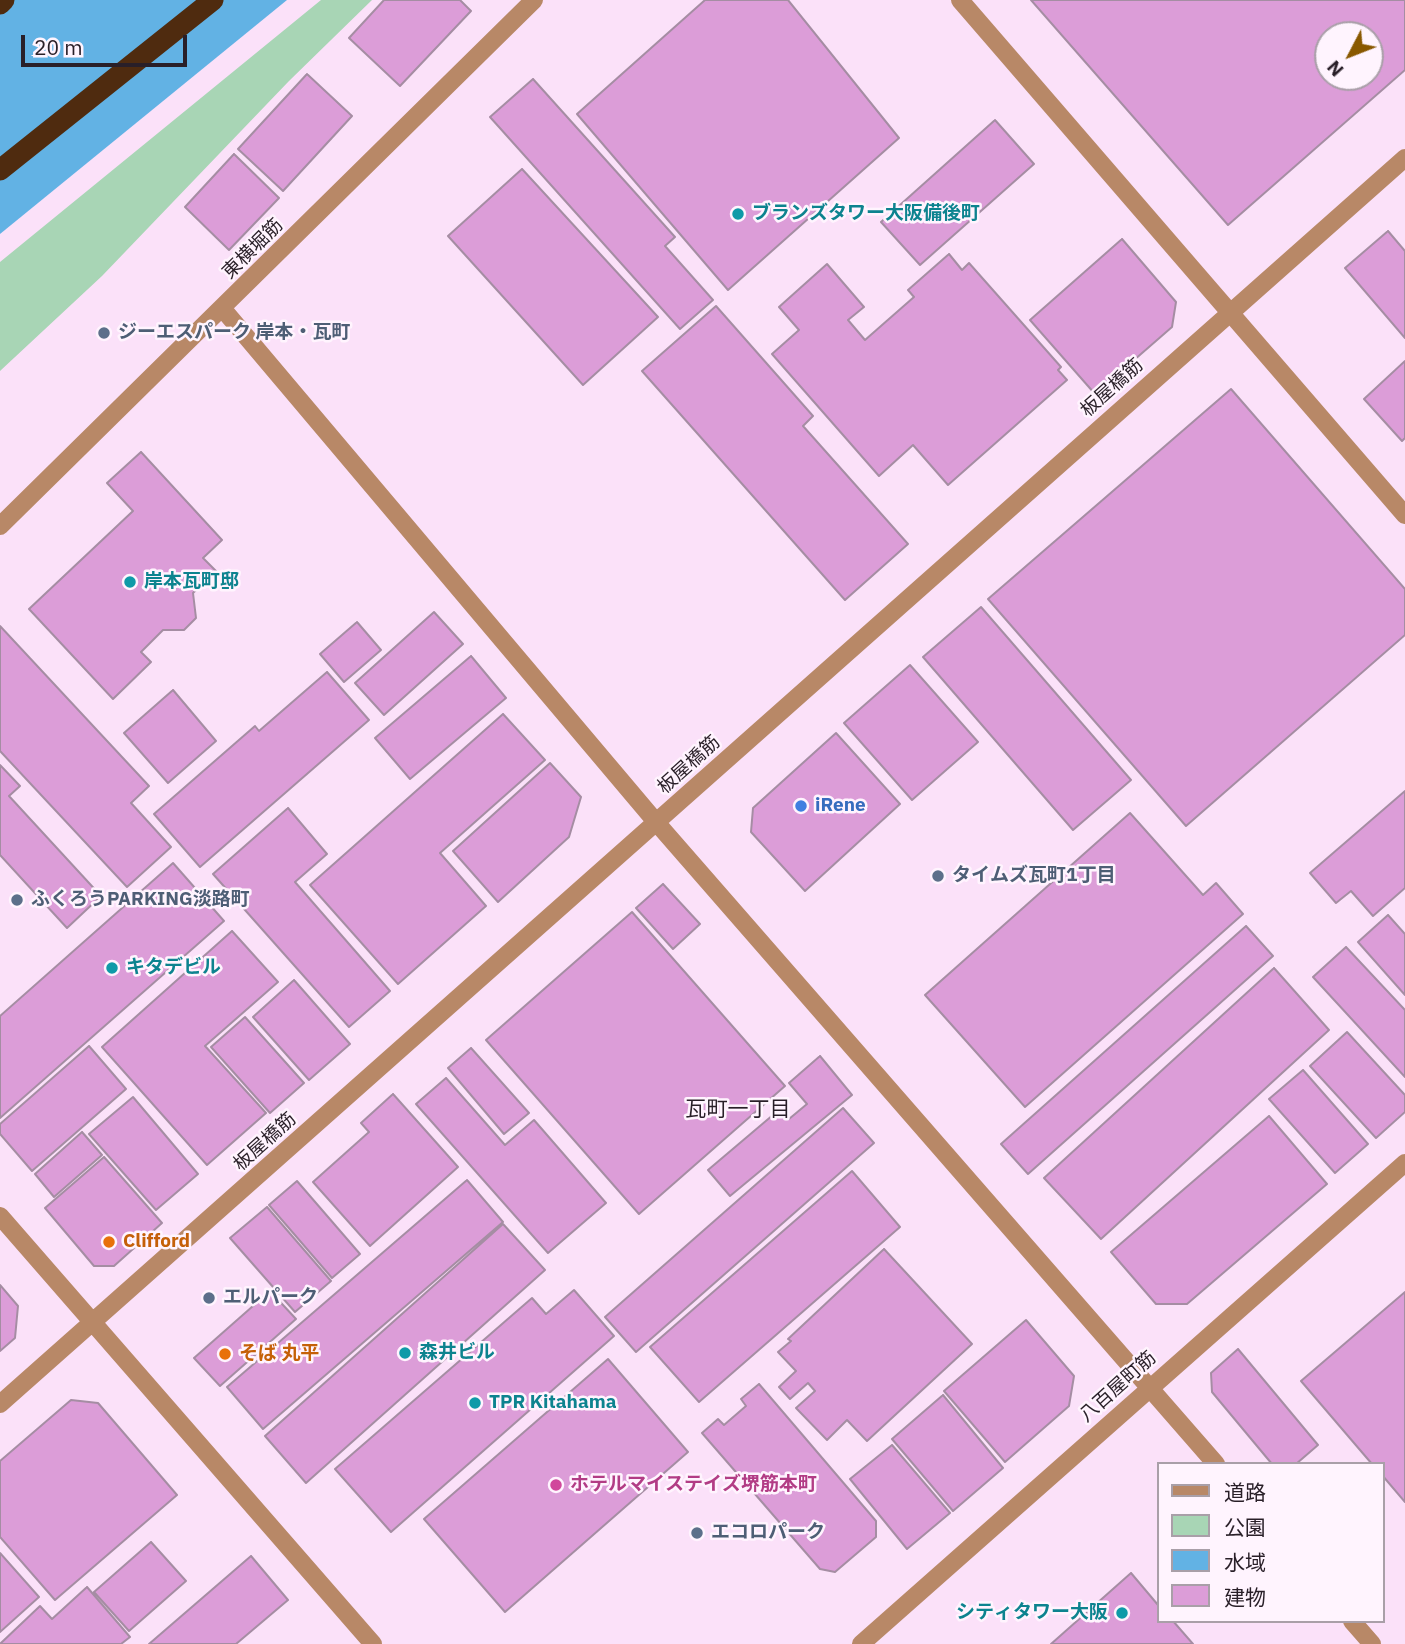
<!DOCTYPE html>
<meta charset="utf-8">
<style>
body{margin:0}
#map{position:relative;width:1405px;height:1644px;overflow:hidden;background:#fbe1f9;font-family:"IBM Plex Sans","Noto Sans JP",sans-serif}
canvas{display:block}
.legend{position:absolute;left:1157px;top:1462px;width:228px;height:161px;box-sizing:border-box;background:#fff4fe;border:2px solid #a99fa8;margin:0;padding:9px 12px;list-style:none;font-size:21px;color:#291f28}
.legend li{display:flex;align-items:center;gap:14px;height:35px}
.legend b{width:35px;border:2px solid #a99fa8}
.north{position:absolute;left:1314px;top:21px;width:70px;height:70px;box-sizing:border-box;background:#fff4fe;border:2px solid #a99fa8;border-radius:50%;rotate:228deg;font-size:19px;font-weight:700;line-height:28px;text-align:center;color:#291f28}
.north::after{content:'';display:block;margin:auto;width:24px;height:32px;background:#895800;clip-path:polygon(50% 0,100% 100%,50% 72%,0 100%)}
.scale{position:absolute;left:21px;top:35px;width:166px;height:32px;box-sizing:border-box;border:4px solid #291f28;border-top:0;padding-left:9px;font-size:21px;line-height:24px;white-space:nowrap;color:#291f28;-webkit-text-stroke:5px #fff4fe;paint-order:stroke}
</style>
<div id="map">
<canvas width="1405" height="1644"></canvas>
<ul class="legend">
<li><b style="height:9px;background:#b88867"></b>道路</li>
<li><b style="height:19px;background:#a8d5b5"></b>公園</li>
<li><b style="height:19px;background:#62b2e4"></b>水域</li>
<li><b style="height:19px;background:#dc9dd8"></b>建物</li>
</ul>
<div class="north">N</div>
<div class="scale">20 m</div>
</div>
<script>
const context = document.querySelector('canvas').getContext('2d');
context.lineJoin = 'round';
function paint(path, color) { context.fillStyle = color; context.fill(path, 'evenodd'); }
const toPath = rows => new Path2D(rows.map(r => 'M' + r).join(''));
function stroke(path, color, width, dash) { context.strokeStyle = color; context.lineWidth = width; context.lineCap = dash ? 'butt' : 'round'; context.setLineDash(dash || []); context.stroke(path); }
function drawText(font, color, halo, rows, align = 'center') {
  context.font = font + ' "IBM Plex Sans","Noto Sans JP",sans-serif'; context.lineWidth = 5; context.setLineDash([]); context.textBaseline = 'middle'; context.strokeStyle = halo; context.fillStyle = color; for (const [text, x, y, turn = 0] of rows) {
    context.save(); context.translate(x, y); context.rotate((+turn || 0) * Math.PI / 180); context.textAlign = isNaN(turn) ? turn : align; if (halo) context.strokeText(text, 0, 0); context.fillText(text, 0, 0); context.restore();
  }
}
const green = toPath([
 [321,0,372,0,289,81,102,276,0,371,0,262]
]);
const water = toPath([
 [0,0,287,0,0,234]
]);
const building = toPath([
 [384,0,460,0,471,11,400,86,349,38,384,0],
 [705,0,788,0,899,138,728,290,577,114,705,0],
 [1031,0,1405,0,1405,70,1228,225,1031,0],
 [1328,35,1370,35,1370,77,1328,77,1328,35],
 [307,74,352,116,283,191,238,149,307,74],
 [533,79,675,237,665,246,713,300,680,329,490,117,533,79],
 [995,120,1034,164,920,265,881,222,995,120],
 [234,154,279,198,229,250,185,207,234,154],
 [522,169,658,317,583,385,448,236,522,169],
 [1388,231,1405,251,1405,338,1345,268,1388,231],
 [1122,239,1176,302,1172,327,1095,394,1030,320,1122,239],
 [949,254,962,270,969,263,1061,367,1058,370,1067,380,948,485,913,445,879,476,772,354,799,330,779,307,827,264,864,307,848,320,865,340,914,297,908,290,949,254],
 [716,306,813,416,803,426,908,544,845,600,642,371,716,306],
 [1405,361,1405,438,1402,441,1364,399,1405,361],
 [1231,389,1405,589,1405,635,1186,826,988,599,1231,389],
 [141,452,222,540,203,558,216,571,193,593,196,618,184,630,163,630,141,652,151,662,113,699,29,609,133,511,107,483,141,452],
 [981,607,1131,780,1073,830,923,657,981,607],
 [434,612,463,644,384,715,355,683,434,612],
 [357,622,381,650,344,682,320,654,357,622],
 [0,626,149,786,131,803,171,847,127,887,0,751,0,626],
 [471,656,506,698,410,779,375,738,471,656],
 [910,665,978,742,912,800,844,723,910,665],
 [327,672,369,720,200,867,154,814,255,726,259,731,327,672],
 [173,690,216,741,168,783,124,733,173,690],
 [503,714,545,760,440,853,486,906,398,984,310,885,503,714],
 [836,733,900,804,805,891,751,832,753,808,836,733],
 [550,763,581,797,569,837,498,902,453,851,550,763],
 [0,765,20,786,9,796,101,896,67,928,0,855,0,765],
 [1405,791,1405,888,1373,916,1351,891,1336,903,1310,873,1405,791],
 [288,808,327,854,295,882,390,991,349,1027,213,874,288,808],
 [1130,813,1203,895,1216,883,1243,914,1025,1107,925,995,1130,813],
 [173,863,224,921,0,1118,0,1016,173,863],
 [663,884,700,924,673,949,636,908,663,884],
 [632,912,785,1086,639,1214,486,1040,632,912],
 [1388,915,1405,934,1405,995,1358,942,1388,915],
 [1246,926,1273,956,1028,1174,1001,1144,1246,926],
 [232,931,278,982,205,1046,266,1113,207,1165,102,1047,232,931],
 [1346,947,1405,1010,1405,1077,1313,977,1346,947],
 [1274,968,1329,1030,1101,1239,1044,1178,1274,968],
 [294,980,350,1044,309,1080,253,1017,294,980],
 [245,1017,304,1083,270,1113,211,1047,245,1017],
 [1347,1032,1405,1095,1405,1112,1376,1138,1310,1066,1347,1032],
 [89,1046,126,1089,32,1171,0,1134,0,1124,89,1046],
 [471,1048,529,1113,504,1134,448,1068,471,1048],
 [820,1056,852,1095,730,1196,708,1170,780,1109,789,1119,807,1104,789,1083,820,1056],
 [1303,1070,1368,1144,1335,1173,1269,1099,1303,1070],
 [446,1078,505,1145,534,1120,606,1203,548,1253,416,1104,446,1078],
 [393,1094,458,1167,370,1246,313,1182,369,1132,361,1123,393,1094],
 [133,1097,198,1174,156,1210,89,1134,133,1097],
 [843,1108,874,1143,636,1352,605,1317,843,1108],
 [1269,1116,1327,1184,1187,1304,1156,1304,1111,1252,1269,1116],
 [82,1132,102,1155,54,1197,35,1174,82,1132],
 [104,1157,162,1223,114,1266,94,1266,45,1208,104,1157],
 [852,1171,900,1227,699,1402,650,1347,852,1171],
 [467,1180,503,1222,263,1429,227,1387,467,1180],
 [297,1181,360,1254,332,1278,269,1205,297,1181],
 [267,1207,331,1281,295,1312,230,1238,267,1207],
 [503,1224,545,1270,306,1483,265,1436,503,1224],
 [884,1249,972,1344,867,1441,847,1420,827,1440,796,1408,815,1391,808,1383,790,1399,779,1387,796,1371,778,1352,791,1341,788,1339,884,1249],
 [0,1285,18,1306,15,1338,0,1351,0,1285],
 [574,1290,614,1336,391,1532,335,1469,532,1298,546,1314,574,1290],
 [270,1291,296,1319,220,1386,194,1358,270,1291],
 [1405,1292,1405,1502,1382,1475,1382,1464,1372,1464,1301,1381,1405,1292],
 [1026,1320,1074,1376,1069,1406,1005,1462,944,1391,1026,1320],
 [1238,1349,1318,1445,1296,1464,1272,1464,1212,1392,1211,1373,1238,1349],
 [608,1359,688,1452,505,1612,424,1519,608,1359],
 [759,1384,876,1521,876,1537,835,1572,820,1569,702,1433,718,1419,724,1425,746,1406,741,1399,759,1384],
 [943,1395,1003,1468,953,1511,892,1439,943,1395],
 [71,1400,98,1403,177,1495,55,1600,0,1537,0,1461,71,1400],
 [892,1445,950,1513,907,1549,850,1479,892,1445],
 [151,1542,186,1581,129,1631,94,1592,151,1542],
 [0,1553,39,1597,0,1632,0,1553],
 [251,1556,288,1600,236,1644,149,1644,251,1556],
 [1131,1573,1158,1605,1158,1621,1173,1621,1193,1644,1051,1644,1131,1573],
 [87,1587,130,1637,121,1644,0,1644,40,1606,52,1619,87,1587]
]);
const minor = toPath([
 [960,0,1405,515],
 [222,308,656,822,1216,1464],
 [0,526,534,0],
 [0,1216,373,1644],
 [0,1404,1405,158],
 [1352,1621,1372,1644],
 [861,1644,1405,1163]
]);
const motorway = toPath([
 [0,4,4,0],
 [0,170,213,0]
]);
const markers = [
 [738,214,7,"#0f9aa8"],
 [104,333,7,"#5c6f8a"],
 [130,582,7,"#0f9aa8"],
 [801,806,7,"#3f7fe0"],
 [938,876,7,"#5c6f8a"],
 [17,900,7,"#5c6f8a"],
 [112,968,7,"#0f9aa8"],
 [109,1242,7,"#e8710a"],
 [209,1298,7,"#5c6f8a"],
 [405,1353,7,"#0f9aa8"],
 [225,1354,7,"#e8710a"],
 [475,1403,7,"#0f9aa8"],
 [556,1485,7,"#d1479c"],
 [697,1533,7,"#5c6f8a"],
 [1122,1613,7,"#0f9aa8"]
];
const cultureNames = [
 ["ブランズタワー大阪備後町",752,214],
 ["岸本瓦町邸",144,582],
 ["キタデビル",126,968],
 ["森井ビル",419,1353],
 ["TPR Kitahama",489,1403],
 ["シティタワー大阪",1108,1613,"right"]
];
const streetNames = [
 ["東横堀筋",253,249,-45],
 ["板屋橋筋",1112,388,-42],
 ["板屋橋筋",689,765,-42],
 ["板屋橋筋",265,1142,-42],
 ["八百屋町筋",1118,1387,-42]
];
const serviceNames = [
 ["ジーエスパーク 岸本・瓦町",118,333],
 ["タイムズ瓦町1丁目",952,876],
 ["ふくろうPARKING淡路町",31,900],
 ["エルパーク",223,1298],
 ["エコロパーク",711,1533]
];
const shopNames = [
 ["iRene",815,806]
];
const foodNames = [
 ["Clifford",123,1242],
 ["そば 丸平",239,1354]
];
const hotelNames = [
 ["ホテルマイステイズ堺筋本町",570,1485]
];
const neighbourhoodNames = [
 ["瓦町一丁目",738,1110]
];
paint(green, '#a8d5b5');
paint(water, '#62b2e4');
paint(building, '#dc9dd8');
stroke(building, '#a58da3', 2);
stroke(minor, '#b88867', 18);
stroke(motorway, '#4f2b0f', 21);
for (const [x, y, r, color] of markers) { const dot = new Path2D(); dot.arc(x, y, r, 0, 2 * Math.PI); context.fillStyle = color; context.fill(dot); stroke(dot, '#fff4fe', 2.5); }
drawText('bold 19px', '#0d838f', '#fff4fe', cultureNames, 'left');
drawText('19px', '#291f28', '#fff4fe', streetNames);
drawText('bold 19px', '#4e5e75', '#fff4fe', serviceNames, 'left');
drawText('bold 19px', '#366cbe', '#fff4fe', shopNames, 'left');
drawText('bold 19px', '#c56008', '#fff4fe', foodNames, 'left');
drawText('bold 19px', '#b23c85', '#fff4fe', hotelNames, 'left');
drawText('21px', '#291f28', '#fff4fe', neighbourhoodNames);
</script>
